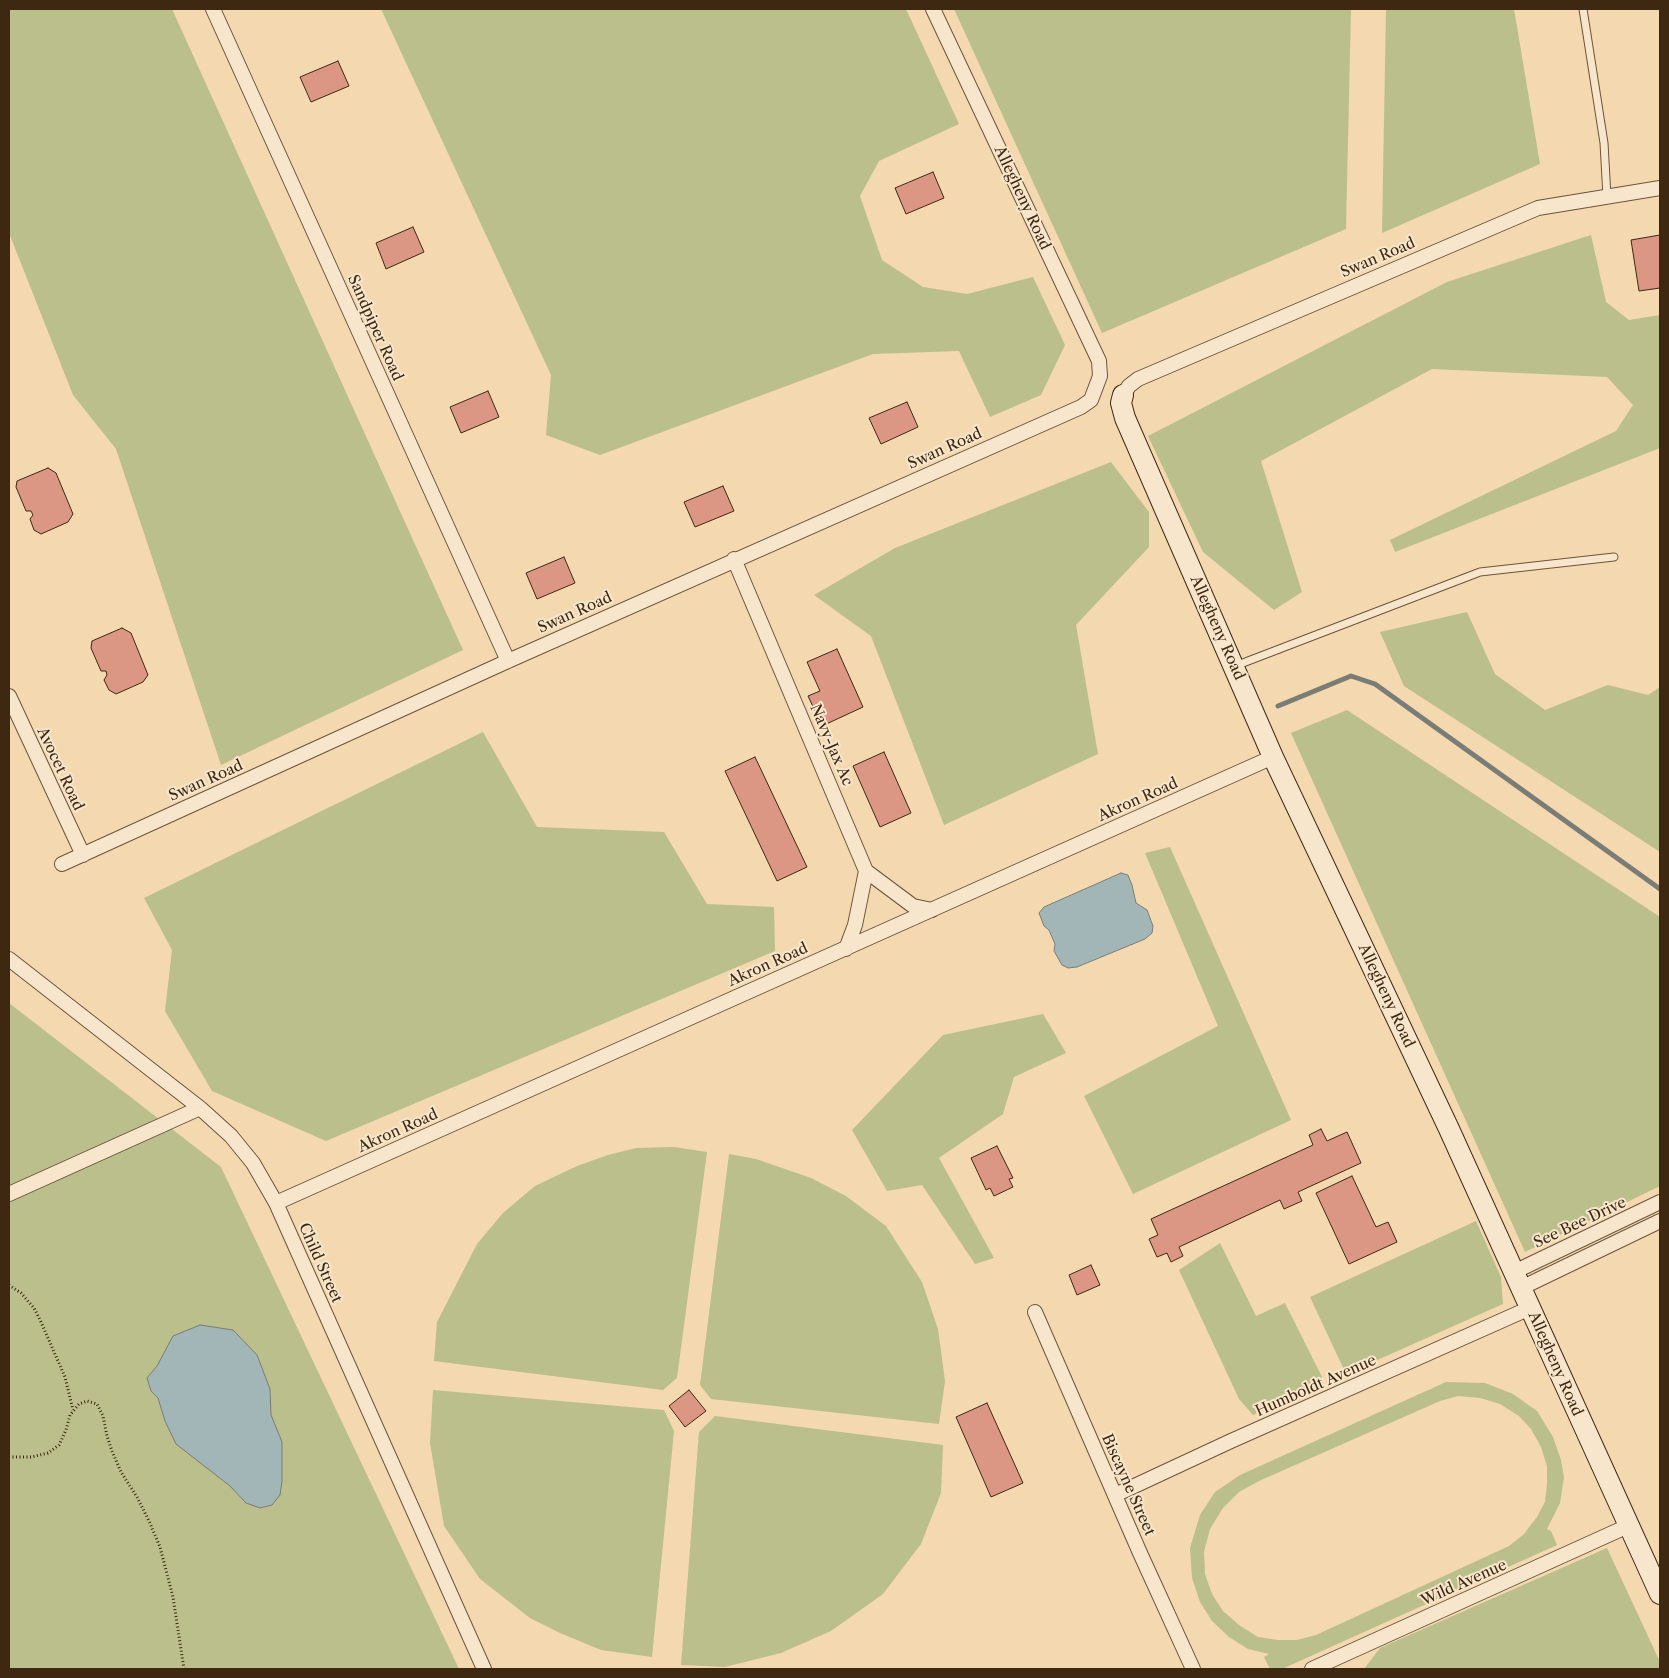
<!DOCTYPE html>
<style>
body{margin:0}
#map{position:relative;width:1669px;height:1678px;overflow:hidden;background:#f4d8b0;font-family:"Libre Caslon Text",serif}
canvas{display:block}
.frame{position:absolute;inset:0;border:10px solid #3e2812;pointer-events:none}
</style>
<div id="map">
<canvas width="1669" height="1678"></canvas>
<div class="frame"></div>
</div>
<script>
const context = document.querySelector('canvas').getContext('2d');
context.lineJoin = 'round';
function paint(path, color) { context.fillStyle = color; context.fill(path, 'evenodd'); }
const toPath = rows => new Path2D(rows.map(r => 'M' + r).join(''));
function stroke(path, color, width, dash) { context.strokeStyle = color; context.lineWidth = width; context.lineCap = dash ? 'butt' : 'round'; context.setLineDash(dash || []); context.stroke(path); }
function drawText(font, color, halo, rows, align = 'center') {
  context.font = font + ' "Libre Caslon Text",serif'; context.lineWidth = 4; context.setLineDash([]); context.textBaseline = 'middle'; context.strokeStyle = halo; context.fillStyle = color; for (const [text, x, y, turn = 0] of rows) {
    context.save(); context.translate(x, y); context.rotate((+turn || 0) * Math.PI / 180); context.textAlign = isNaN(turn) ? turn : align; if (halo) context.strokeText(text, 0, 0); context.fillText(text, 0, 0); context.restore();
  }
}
const green = toPath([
 [9,9,172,9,463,650,221,765,116,449,73,395,9,233],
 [381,9,906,9,959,124,879,161,860,196,882,260,923,287,967,294,1033,277,1065,345,1041,395,990,417,959,351,873,354,600,455,546,435,551,375],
 [954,9,1351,9,1346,229,1102,333],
 [1386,9,1514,9,1540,164,1382,233],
 [1591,235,1606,302,1629,320,1660,315,1660,448,1395,552,1390,540,1616,431,1633,405,1607,377,1432,369,1261,461,1302,592,1274,610,1203,552,1148,436,1447,282],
 [1111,462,1149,512,1149,547,1076,625,1098,754,944,825,871,636,814,595,895,548],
 [1467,612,1495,674,1545,710,1608,685,1648,695,1660,687,1660,852,1404,686,1380,632],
 [1347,710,1660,917,1660,1186,1525,1252,1291,733],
 [483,732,537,827,664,832,707,904,774,907,775,951,326,1141,212,1091,165,1011,172,950,144,898],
 [1170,847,1291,1120,1133,1194,1084,1096,1218,1026,1145,853],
 [9,1003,221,1167,459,1669,9,1669],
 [1043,1014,1066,1053,1014,1077,1003,1114,939,1158,994,1258,975,1264,922,1185,887,1191,852,1130,943,1035],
 [674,1147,707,1152,677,1378,663,1390,434,1361,437,1322,477,1244,503,1213,535,1186,577,1166,608,1155,636,1148],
 [729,1154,756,1159,811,1178,846,1196,886,1226,922,1282,938,1329,945,1381,939,1424,711,1399,700,1385],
 [1476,1221,1501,1277,1503,1304,1346,1374,1310,1297],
 [1220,1243,1256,1316,1285,1303,1323,1379,1253,1415,1239,1399,1179,1270],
 [1446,1382,1485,1383,1513,1394,1537,1411,1553,1437,1561,1460,1564,1477,1560,1503,1547,1529,1551,1531,1557,1545,1282,1669,1270,1669,1264,1657,1269,1654,1248,1649,1229,1637,1212,1621,1200,1602,1192,1578,1190,1548,1200,1515,1215,1492,1240,1475],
 [1458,1396,1480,1398,1500,1404,1519,1416,1531,1429,1541,1447,1547,1466,1547,1484,1545,1502,1537,1517,1524,1534,1509,1546,1316,1635,1297,1640,1278,1640,1258,1637,1239,1625,1223,1611,1212,1594,1205,1574,1204,1552,1210,1529,1223,1508,1239,1492,1259,1481,1440,1401],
 [433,1390,664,1410,674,1431,652,1657,601,1650,560,1633,530,1618,480,1579,444,1526,430,1443],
 [715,1416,943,1445,941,1493,921,1544,883,1594,831,1631,781,1653,725,1667,681,1665,699,1432],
 [1607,1548,1660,1662,1660,1669,1364,1669,1380,1648]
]);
const water = toPath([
 [1121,873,1128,875,1132,885,1136,903,1147,910,1153,926,1152,933,1145,939,1077,967,1068,968,1062,965,1054,951,1055,944,1049,930,1044,926,1039,913,1044,907,1121,873],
 [200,1325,233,1330,257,1355,270,1389,271,1415,282,1442,282,1481,280,1495,272,1505,260,1508,246,1503,230,1486,176,1444,165,1421,158,1398,151,1391,147,1378,157,1366,173,1336,200,1325]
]);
const stream = toPath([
 [1278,706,1351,676,1375,684,1660,889]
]);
const building = toPath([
 [338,61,349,86,311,102,300,77,338,61],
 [933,172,944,198,906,214,895,188,933,172],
 [413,227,424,252,386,269,376,243,413,227],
 [1660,235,1660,288,1639,291,1631,240,1660,235],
 [488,391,499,417,461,433,450,407,488,391],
 [907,402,918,427,881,444,869,418,907,402],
 [48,468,56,473,73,514,68,522,41,534,34,530,30,519,33,515,31,511,26,511,16,487,17,481,48,468],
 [723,486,734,511,695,527,684,502,723,486],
 [564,557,575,583,537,599,526,573,564,557],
 [122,628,131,633,148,675,143,682,116,694,109,690,104,680,107,675,106,671,101,671,91,648,92,641,122,628],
 [837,649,863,707,822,726,808,696,820,691,807,662,837,649],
 [884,752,911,813,880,827,853,766,884,752],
 [755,757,807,867,777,881,725,771,755,757],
 [1321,1129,1327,1141,1347,1132,1361,1163,1298,1192,1302,1201,1284,1209,1280,1200,1179,1247,1183,1256,1171,1262,1167,1253,1157,1257,1149,1239,1158,1235,1151,1219,1313,1145,1309,1135,1321,1129],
 [997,1146,1013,1178,1009,1179,1013,1187,994,1196,990,1188,986,1190,971,1158,997,1146],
 [1352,1176,1376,1227,1388,1222,1397,1242,1349,1264,1316,1193,1352,1176],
 [1091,1265,1100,1285,1077,1295,1069,1275,1091,1265],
 [689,1390,706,1411,685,1427,669,1406,689,1390],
 [987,1403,1023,1483,991,1497,956,1417,987,1403]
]);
const path = toPath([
 [9,1285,21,1293,34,1308,41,1322,65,1377,73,1410],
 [9,1457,31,1457,48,1453,59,1445,66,1430,70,1415,79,1404,87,1401,97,1404,103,1416,107,1436,112,1451,121,1472,137,1497,149,1521,160,1547,173,1597,184,1669]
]);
const lane = toPath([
 [1583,9,1604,143,1607,197],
 [1235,666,1480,572,1614,557]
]);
const street = toPath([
 [213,9,508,661],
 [1123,395,1129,386,1138,379,1538,208,1660,188],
 [734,559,866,871,913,906,932,910],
 [9,696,83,855],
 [62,864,508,661,1081,407,1091,400,1100,376,1099,361,933,9],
 [846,949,855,925,866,871],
 [9,959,200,1108,231,1136,253,1163,276,1203,484,1669],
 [9,1194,200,1108],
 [276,1203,1273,757],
 [1514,1272,1660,1202],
 [1521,1288,1660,1221],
 [1035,1312,1140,1553,1193,1669],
 [1115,1495,1231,1441,1530,1308],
 [1312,1669,1628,1526]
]);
const secondary = toPath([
 [1123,395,1121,403,1125,418,1273,757,1449,1129,1660,1594]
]);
const streetNames = [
 ["Allegheny Road",1022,198,65],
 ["Swan Road",1378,258,-23],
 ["Sandpiper Road",375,328,66],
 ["Swan Road",945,449,-24],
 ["Swan Road",575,613,-24],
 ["Allegheny Road",1217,628,66],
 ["Navy-Jax Ac",831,745,67],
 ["Avocet Road",60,769,65],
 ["Swan Road",206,781,-24],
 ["Akron Road",1138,800,-24],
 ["Akron Road",768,965,-24],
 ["Allegheny Road",1386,996,65],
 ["Akron Road",398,1131,-24],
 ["See Bee Drive",1580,1223,-25],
 ["Child Street",320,1263,66],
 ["Allegheny Road",1555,1364,66],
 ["Humboldt Avenue",1316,1386,-24],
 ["Biscayne Street",1128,1485,66],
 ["Wild Avenue",1464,1583,-24]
];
paint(green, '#babf8c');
paint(water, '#a2b6b7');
stroke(water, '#7a7d75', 1);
stroke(stream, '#7a7d75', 5);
paint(building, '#db9784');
stroke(building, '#3e2812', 1);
stroke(lane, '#6c543a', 9);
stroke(street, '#6c543a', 16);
stroke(secondary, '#3e2812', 22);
stroke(path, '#3e2812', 3, [1, 2.5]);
stroke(lane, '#f8e6cc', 7);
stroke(street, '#f8e6cc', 14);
stroke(secondary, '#f8e6cc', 20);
drawText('15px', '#3e2812', '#f8e6cc', streetNames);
</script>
